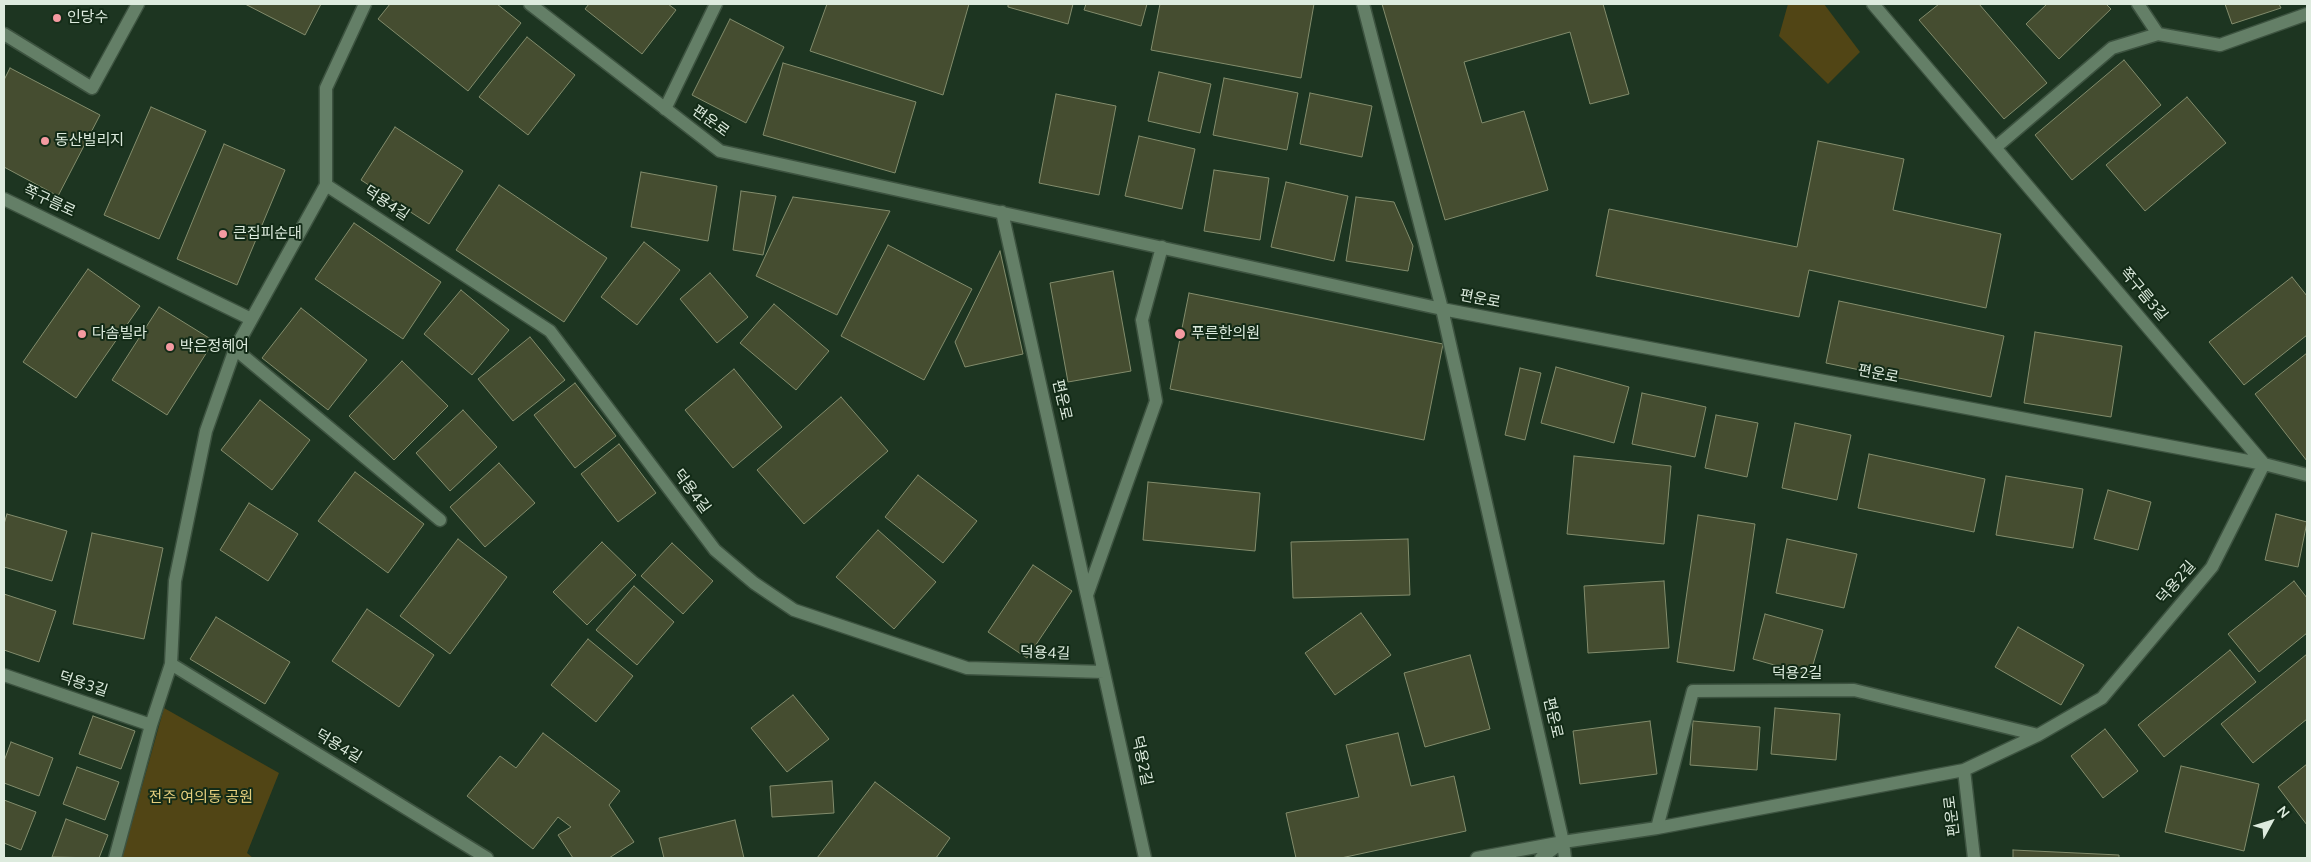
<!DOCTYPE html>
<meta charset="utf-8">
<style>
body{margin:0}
#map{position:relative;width:2311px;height:862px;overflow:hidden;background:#1d3521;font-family:"Nunito Sans",sans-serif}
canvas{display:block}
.frame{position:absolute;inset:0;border:5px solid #ddebde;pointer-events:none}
.north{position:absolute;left:2246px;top:797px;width:50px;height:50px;-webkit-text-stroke:4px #132b17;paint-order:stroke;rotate:51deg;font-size:14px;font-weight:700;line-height:20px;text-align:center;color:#ddebde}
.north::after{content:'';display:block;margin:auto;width:18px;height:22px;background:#ddebde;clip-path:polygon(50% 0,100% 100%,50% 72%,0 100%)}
</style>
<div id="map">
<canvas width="2311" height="862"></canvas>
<div class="frame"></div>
<div class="north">N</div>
</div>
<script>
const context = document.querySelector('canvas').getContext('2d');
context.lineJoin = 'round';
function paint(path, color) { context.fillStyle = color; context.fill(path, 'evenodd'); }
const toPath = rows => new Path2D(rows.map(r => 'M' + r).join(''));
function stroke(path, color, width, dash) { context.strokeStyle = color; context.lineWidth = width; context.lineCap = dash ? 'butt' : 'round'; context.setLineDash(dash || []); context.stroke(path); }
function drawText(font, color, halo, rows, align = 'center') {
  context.font = font + ' "Nunito Sans","Noto Sans KR",sans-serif'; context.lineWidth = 4; context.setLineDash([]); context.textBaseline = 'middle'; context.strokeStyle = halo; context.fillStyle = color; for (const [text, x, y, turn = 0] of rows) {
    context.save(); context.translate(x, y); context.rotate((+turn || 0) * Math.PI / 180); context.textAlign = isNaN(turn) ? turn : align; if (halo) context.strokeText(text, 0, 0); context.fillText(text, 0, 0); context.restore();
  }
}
const green = toPath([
 [1788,4,1824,4,1860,52,1828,84,1779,36],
 [164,708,279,773,247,853,253,858,122,858]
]);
const building = toPath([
 [245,4,321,4,305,35,245,4],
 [390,4,497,4,521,23,468,91,378,19,390,4],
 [589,4,668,4,676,10,642,54,585,9,589,4],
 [827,4,969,4,943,95,810,51,827,4],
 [1008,4,1073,4,1068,24,1008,7,1008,4],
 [1086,4,1147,4,1141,26,1084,10,1086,4],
 [1160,4,1314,4,1301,78,1151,50,1160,4],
 [1382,4,1603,4,1629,94,1590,104,1570,32,1464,62,1482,123,1524,111,1548,190,1445,220,1382,4],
 [1939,4,1979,4,2047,83,2004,119,1919,20,1939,4],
 [2047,4,2106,4,2111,9,2059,59,2026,24,2047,4],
 [2225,4,2279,4,2281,8,2232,24,2225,4],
 [730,19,784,47,746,123,692,95,730,19],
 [527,37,575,75,528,135,479,97,527,37],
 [2124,60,2161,105,2072,180,2035,135,2124,60],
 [783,63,916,102,895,173,763,135,783,63],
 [10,68,100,115,58,196,4,167,4,80,10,68],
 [1159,72,1211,84,1200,133,1148,121,1159,72],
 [1224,78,1298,93,1287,150,1213,135,1224,78],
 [1310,93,1372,106,1362,157,1300,144,1310,93],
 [1056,94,1116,106,1099,195,1039,183,1056,94],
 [2187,97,2226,143,2145,211,2106,165,2187,97],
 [151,107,206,131,159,239,104,215,151,107],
 [395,127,463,171,429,224,361,180,395,127],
 [1139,136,1195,149,1182,209,1125,196,1139,136],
 [1818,141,1904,159,1893,210,2001,234,1986,308,1809,270,1799,317,1596,276,1609,209,1797,247,1818,141],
 [224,144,285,170,237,285,177,259,224,144],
 [1214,170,1269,178,1260,240,1204,231,1214,170],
 [641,172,717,186,708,241,631,227,641,172],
 [1286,182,1348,196,1334,261,1271,247,1286,182],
 [499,185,607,258,564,322,456,250,499,185],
 [741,191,776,196,763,255,733,250,741,191],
 [793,197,890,211,837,315,756,276,793,197],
 [1356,197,1394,202,1413,246,1408,271,1346,261,1356,197],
 [354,223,441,282,403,339,315,279,354,223],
 [644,242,680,270,637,325,601,297,644,242],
 [888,245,972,289,924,380,841,336,888,245],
 [1000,251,1023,354,965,367,955,342,1000,251],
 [88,269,140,306,76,398,23,362,88,269],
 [1113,271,1131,371,1068,382,1050,283,1113,271],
 [710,273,748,317,717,343,680,299,710,273],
 [2292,277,2307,296,2307,335,2244,385,2209,342,2292,277],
 [461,290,509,330,472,375,424,334,461,290],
 [1189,293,1443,344,1424,440,1170,389,1189,293],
 [1839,301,2004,336,1991,397,1826,363,1839,301],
 [774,304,829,351,796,390,740,343,774,304],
 [159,307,214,341,167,415,112,380,159,307],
 [301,308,367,360,328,410,262,358,301,308],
 [2035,332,2122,346,2111,417,2024,403,2035,332],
 [530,337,565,380,513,421,478,379,530,337],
 [2307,353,2307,461,2255,394,2307,353],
 [402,361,448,406,394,460,349,416,402,361],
 [1556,367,1629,387,1614,443,1541,423,1556,367],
 [1520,368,1541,373,1525,440,1505,435,1520,368],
 [734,369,782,427,733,468,685,410,734,369],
 [575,383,616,436,575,468,534,415,575,383],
 [1642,393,1706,407,1695,457,1632,444,1642,393],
 [841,397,888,451,804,524,757,470,841,397],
 [260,400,310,440,272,490,221,450,260,400],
 [463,410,497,447,450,491,416,453,463,410],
 [1716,415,1758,423,1747,477,1705,468,1716,415],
 [1795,423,1851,435,1837,500,1782,488,1795,423],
 [619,444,656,493,618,522,581,474,619,444],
 [1869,454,1985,479,1974,532,1858,508,1869,454],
 [1574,456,1671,466,1664,544,1567,534,1574,456],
 [499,463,535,503,485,547,450,507,499,463],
 [355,472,424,524,388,573,318,521,355,472],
 [918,475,977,521,943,563,885,517,918,475],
 [2006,476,2083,489,2073,548,1996,535,2006,476],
 [1148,482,1260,493,1255,551,1143,540,1148,482],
 [2108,490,2151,502,2138,550,2094,539,2108,490],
 [249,503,298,534,268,581,220,550,249,503],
 [7,514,67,531,52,581,4,567,4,524,7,514],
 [2276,514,2307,522,2298,567,2265,560,2276,514],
 [1698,515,1755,524,1734,671,1677,662,1698,515],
 [878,530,936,582,894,629,836,577,878,530],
 [92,533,163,548,144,639,73,624,92,533],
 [458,539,507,577,450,654,400,616,458,539],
 [1408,539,1410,595,1293,598,1291,542,1408,539],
 [1787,539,1857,554,1844,608,1776,593,1787,539],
 [602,542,636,575,587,625,553,592,602,542],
 [672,543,713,581,683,614,641,576,672,543],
 [1033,565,1072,591,1027,658,988,632,1033,565],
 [1664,581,1669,648,1588,653,1584,586,1664,581],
 [2294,581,2307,598,2307,633,2259,672,2228,634,2294,581],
 [634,586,674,622,637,665,596,630,634,586],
 [4,594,56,611,39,662,4,650,4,594],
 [367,609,434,655,399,707,332,661,367,609],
 [1361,613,1391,655,1335,695,1305,653,1361,613],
 [1765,614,1823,630,1810,675,1753,659,1765,614],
 [216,617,290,662,265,704,190,659,216,617],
 [2018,627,2084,665,2061,705,1995,667,2018,627],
 [588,639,633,676,596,722,551,685,588,639],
 [2230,650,2256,682,2164,757,2138,725,2230,650],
 [2307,654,2307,719,2253,763,2221,724,2307,654],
 [1470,655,1490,729,1425,747,1404,673,1470,655],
 [793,695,829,739,787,772,751,728,793,695],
 [1775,708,1840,714,1836,760,1771,754,1775,708],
 [93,716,135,731,121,769,79,754,93,716],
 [1650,721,1657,774,1580,784,1573,731,1650,721],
 [1693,721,1760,727,1757,770,1690,765,1693,721],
 [2105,729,2138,771,2103,798,2071,756,2105,729],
 [543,733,620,791,609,805,634,842,609,858,573,858,558,835,571,827,558,817,533,849,467,796,500,756,516,768,543,733],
 [1398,733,1411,786,1454,776,1466,831,1341,858,1296,858,1286,813,1359,797,1346,745,1398,733],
 [11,742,53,758,39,796,4,783,4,761,11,742],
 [2307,764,2307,825,2278,787,2307,764],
 [2181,766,2259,784,2244,851,2165,832,2181,766],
 [77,767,119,782,105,820,63,804,77,767],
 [832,781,834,813,772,817,770,786,832,781],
 [875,782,950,838,936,858,817,858,875,782],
 [4,800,36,812,21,850,4,843,4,800],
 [66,819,108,835,99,858,52,857,66,819],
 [735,820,744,858,664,858,659,838,735,820],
 [2013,850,2119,855,2119,858,2013,858,2013,850]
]);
const lane = toPath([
 [4,34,92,88,138,4]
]);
const street = toPath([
 [530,4,720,151,1442,309,2264,464,2307,475],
 [1363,4,1442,309,1563,842,1565,858],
 [2138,4,2158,34],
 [665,109,716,4],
 [1996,147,2112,48,2158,34,2220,45,2307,14],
 [326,185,550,331,715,550,754,583,794,610,967,668,1104,672],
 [4,199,251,319],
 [1002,212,1145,858],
 [235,349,440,520],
 [1087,595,1156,401,1142,320,1162,247],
 [171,664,487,858],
 [4,675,151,725],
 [1964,770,1974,858],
 [1657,828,1693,691,1854,690,2038,735],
 [115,858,151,725,171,664,175,581,206,431,235,349,326,185,326,88,365,4],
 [1477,858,1563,842,1657,828,1964,770,2038,735,2102,698,2212,567,2264,464,1873,4],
 [1541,858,1561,843]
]);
const markers = [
 [57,18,5,"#f49aa1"],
 [45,141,5,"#f49aa1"],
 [223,234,5,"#f49aa1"],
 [82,334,5,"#f49aa1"],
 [1180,334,6,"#f49aa1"],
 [170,347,5,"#f49aa1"]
];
const poiNames = [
 ["인당수",67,18],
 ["동산빌리지",55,141],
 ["큰집피순대",233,234],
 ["다솜빌라",92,334],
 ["푸른한의원",1191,334],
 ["박은정헤어",180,347]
];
const streetNames = [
 ["편운로",710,122,36],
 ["쪽구름로",49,202,25],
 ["덕용4길",386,204,33],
 ["쪽구름3길",2143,295,50],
 ["편운로",1480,300,11],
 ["편운로",1878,375,11],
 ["편운로",1061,400,77],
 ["덕용4길",691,492,53],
 ["덕용2길",2177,583,-49],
 ["덕용4길",1045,654,2],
 ["덕용2길",1797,674],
 ["덕용3길",83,685,18],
 ["편운로",1552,718,77],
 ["덕용4길",338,747,31],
 ["덕용2길",1141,761,78],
 ["편운로",1953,816,-97]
];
const parkNames = [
 ["전주 여의동 공원",201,798]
];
paint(green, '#514515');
paint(building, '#454d30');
stroke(building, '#828c6c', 1);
stroke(lane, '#3d5340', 15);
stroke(street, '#3d5340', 15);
stroke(lane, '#647f67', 12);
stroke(street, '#647f67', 12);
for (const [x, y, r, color] of markers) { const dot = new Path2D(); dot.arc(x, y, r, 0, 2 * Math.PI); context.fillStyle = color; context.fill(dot); stroke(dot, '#132b17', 2); }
drawText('15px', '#ddebde', '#132b17', poiNames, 'left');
drawText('15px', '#ddebde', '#132b17', streetNames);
drawText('15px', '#e4ce7d', '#132b17', parkNames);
</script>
